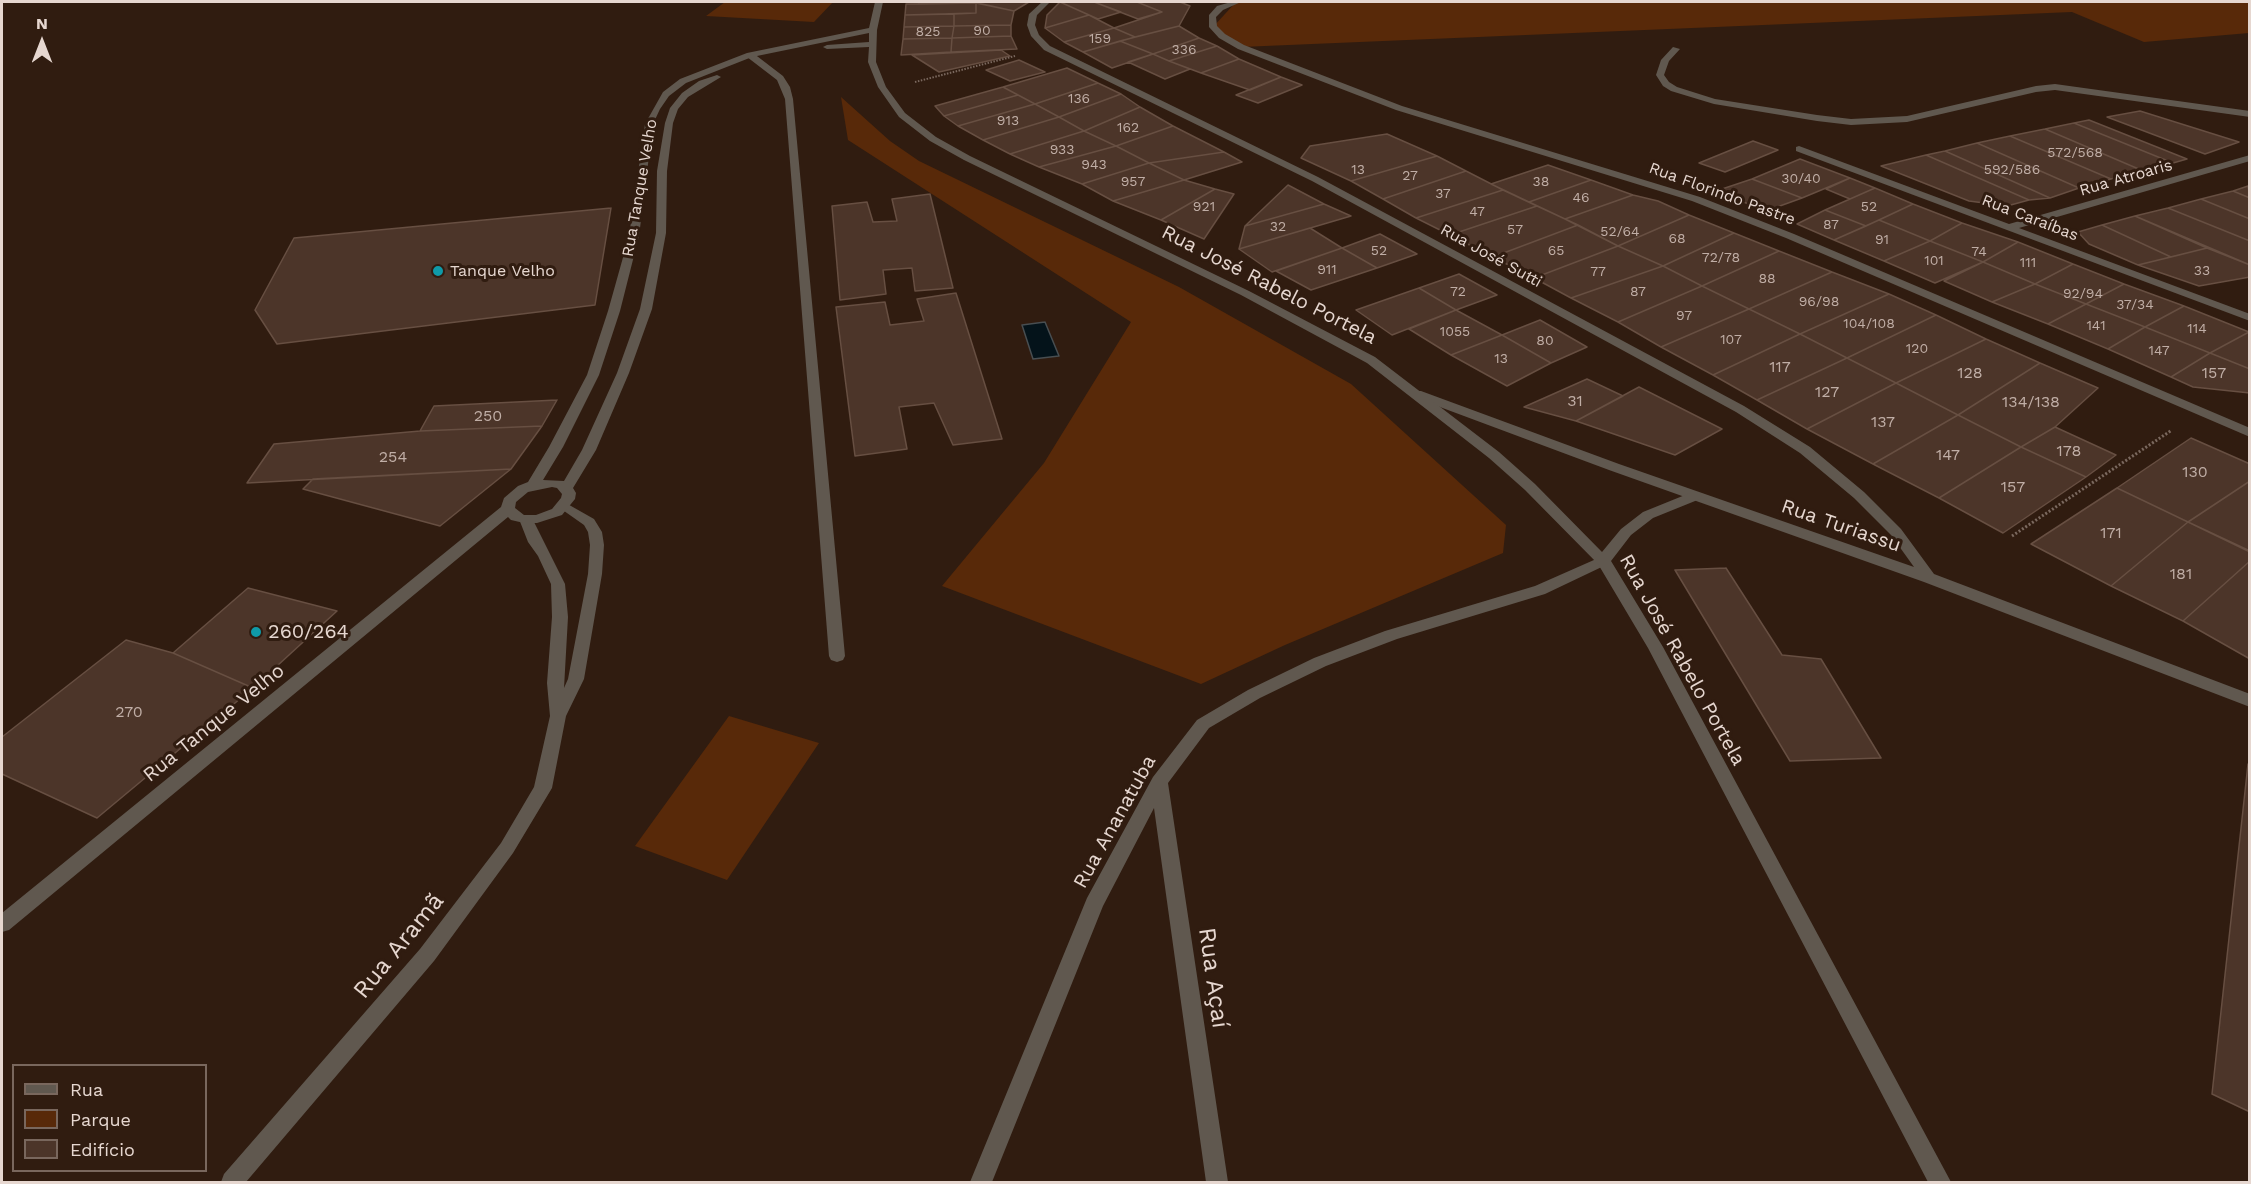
<!DOCTYPE html>
<meta charset="utf-8">
<style>
body{margin:0}
#map{position:relative;width:2251px;height:1184px;overflow:hidden;background:#301c10;font-family:"Work Sans",sans-serif}
canvas{display:block}
.frame{position:absolute;inset:0;border:3px solid #e6d7d0;pointer-events:none}
.legend{position:absolute;left:12px;top:1064px;width:195px;height:108px;box-sizing:border-box;background:#301c10;border:2px solid #79675d;margin:0;padding:8px 10px;list-style:none;font-size:18px;color:#e6d7d0}
.legend li{display:flex;align-items:center;gap:12px;height:30px}
.legend b{width:30px;border:2px solid #79675d}
.north{position:absolute;left:12px;top:12px;width:60px;height:60px;-webkit-text-stroke:4px #301c10;paint-order:stroke;rotate:0deg;font-size:16px;font-weight:700;line-height:24px;text-align:center;color:#e6d7d0}
.north::after{content:'';display:block;margin:auto;width:21px;height:27px;background:#e6d7d0;clip-path:polygon(50% 0,100% 100%,50% 72%,0 100%)}
</style>
<div id="map">
<canvas width="2251" height="1184"></canvas>
<div class="frame"></div>
<ul class="legend">
<li><b style="height:8px;background:#60584f"></b>Rua</li>
<li><b style="height:16px;background:#582909"></b>Parque</li>
<li><b style="height:16px;background:#4c3529"></b>Edifício</li>
</ul>
<div class="north">N</div>
</div>
<script>
const context = document.querySelector('canvas').getContext('2d');
context.lineJoin = 'round';
function paint(path, color) { context.fillStyle = color; context.fill(path, 'evenodd'); }
const toPath = rows => new Path2D(rows.map(r => 'M' + r).join(''));
function stroke(path, color, width, dash) { context.strokeStyle = color; context.lineWidth = width; context.lineCap = dash ? 'butt' : 'round'; context.setLineDash(dash || []); context.stroke(path); }
function drawText(font, color, halo, rows, align = 'center') {
  context.font = font + ' "Work Sans",sans-serif'; context.lineWidth = 6; context.setLineDash([]); context.textBaseline = 'middle'; context.strokeStyle = halo; context.fillStyle = color; for (const [text, x, y, turn = 0] of rows) {
    context.save(); context.translate(x, y); context.rotate((+turn || 0) * Math.PI / 180); context.textAlign = isNaN(turn) ? turn : align; if (halo) context.strokeText(text, 0, 0); context.fillText(text, 0, 0); context.restore();
  }
}
const green = toPath([
 [725,2,833,2,814,22,706,16],
 [1236,2,2250,2,2249,33,2144,42,2072,12,1241,47,1213,27],
 [841,97,890,141,919,161,1179,287,1351,384,1506,525,1503,553,1285,645,1201,684,942,586,1044,463,1131,322,848,140],
 [729,716,819,743,727,880,635,846]
]);
const water = toPath([
 [1045,322,1059,356,1033,359,1022,325,1045,322]
]);
const building = toPath([
 [919,2,973,2,976,3,919,4,919,2],
 [973,2,1029,2,1014,11,973,2],
 [1060,2,1094,2,1121,12,1098,19,1060,2],
 [1060,2,1089,15,1045,28,1047,15,1060,2],
 [1094,2,1137,2,1162,12,1138,19,1094,2],
 [1137,2,1180,2,1190,6,1179,26,1135,37,1114,28,1162,12,1137,2],
 [976,3,976,13,905,15,906,4,976,3],
 [976,3,1014,11,1011,25,954,26,954,14,976,13,976,3],
 [954,14,954,26,904,27,905,15,954,14],
 [1089,15,1114,28,1064,42,1045,28,1089,15],
 [1011,25,1011,36,952,38,954,26,1011,25],
 [954,26,952,38,903,39,904,27,954,26],
 [1179,26,1199,38,1153,54,1120,41,1179,26],
 [1114,28,1135,37,1083,52,1064,42,1114,28],
 [1011,36,1017,49,951,52,952,38,1011,36],
 [952,38,951,52,901,55,903,39,952,38],
 [1199,38,1217,46,1169,61,1153,54,1199,38],
 [1120,41,1153,54,1112,68,1083,52,1120,41],
 [1217,46,1239,59,1201,73,1169,61,1217,46],
 [1001,50,1010,56,939,72,912,55,1001,50],
 [1153,54,1169,61,1190,69,1165,79,1128,62,1153,54],
 [1239,59,1281,77,1250,90,1201,73,1239,59],
 [1019,60,1045,72,1010,81,986,70,1019,60],
 [1067,68,1098,83,1035,104,1003,87,1067,68],
 [1281,77,1302,85,1258,103,1236,95,1281,77],
 [1098,83,1121,94,1059,117,1035,104,1098,83],
 [1003,87,1018,95,944,116,935,106,1003,87],
 [1121,94,1140,107,1084,131,1059,117,1121,94],
 [1018,95,1035,104,958,126,944,116,1018,95],
 [1035,104,1059,117,983,140,958,126,1035,104],
 [1140,107,1173,126,1116,146,1084,131,1140,107],
 [2140,111,2239,142,2205,154,2107,117,2140,111],
 [1059,117,1084,131,1010,154,983,140,1059,117],
 [2089,120,2187,159,2173,163,2074,123,2089,120],
 [2074,123,2173,163,2141,170,2045,129,2074,123],
 [1173,126,1224,152,1149,163,1116,146,1173,126],
 [2045,129,2141,170,2111,179,2010,136,2045,129],
 [1084,131,1116,146,1039,167,1010,154,1084,131],
 [1387,134,1437,156,1351,181,1301,158,1310,146,1387,134],
 [2010,136,2111,179,2079,188,1977,143,2010,136],
 [1753,141,1778,150,1725,172,1699,163,1753,141],
 [1977,143,2079,188,2050,198,1945,151,1977,143],
 [1116,146,1149,163,1082,184,1039,167,1116,146],
 [1945,151,2050,198,2029,200,1926,155,1945,151],
 [1224,152,1242,162,1184,180,1149,163,1224,152],
 [1926,155,2029,200,2007,206,1969,201,1881,166,1926,155],
 [1437,156,1466,171,1383,199,1351,181,1437,156],
 [1800,159,1850,178,1802,198,1752,179,1800,159],
 [1149,163,1184,180,1113,201,1082,184,1149,163],
 [1548,165,1591,180,1529,202,1491,184,1548,165],
 [1466,171,1503,190,1416,218,1383,199,1466,171],
 [1850,178,1875,188,1850,199,1826,189,1850,178],
 [1752,179,1802,198,1766,211,1716,191,1752,179],
 [1184,180,1215,189,1161,220,1113,201,1184,180],
 [1591,180,1633,195,1565,219,1529,202,1591,180],
 [1288,185,1324,204,1245,226,1288,185],
 [2248,186,2250,198,2233,191,2248,186],
 [1875,188,1913,204,1866,226,1825,210,1875,188],
 [1215,189,1234,194,1204,239,1161,220,1215,189],
 [1503,190,1537,206,1450,235,1416,218,1503,190],
 [2233,191,2250,198,2250,219,2201,199,2233,191],
 [930,194,953,288,915,291,912,268,883,270,886,294,840,300,832,206,867,202,873,222,897,221,892,199,930,194],
 [1633,195,1658,201,1689,215,1618,246,1565,219,1633,195],
 [2201,199,2250,219,2250,241,2168,208,2201,199],
 [1324,204,1351,216,1239,249,1245,226,1324,204],
 [1913,204,1962,223,1930,241,1879,220,1913,204],
 [1537,206,1578,225,1493,257,1450,235,1537,206],
 [611,208,595,305,277,344,255,310,294,238,611,208],
 [2168,208,2250,241,2250,265,2135,216,2168,208],
 [1825,210,1866,226,1834,240,1797,224,1825,210],
 [1689,215,1734,233,1663,266,1618,246,1689,215],
 [2135,216,2207,248,2171,257,2102,225,2135,216],
 [1879,220,1930,241,1884,261,1834,240,1879,220],
 [1962,223,2018,242,1983,262,1930,241,1962,223],
 [1578,225,1618,246,1534,278,1493,257,1578,225],
 [2102,225,2171,257,2138,265,2089,244,2078,232,2102,225],
 [1310,228,1342,248,1272,272,1239,249,1310,228],
 [1734,233,1779,251,1702,286,1663,266,1734,233],
 [1380,234,1417,254,1377,268,1342,248,1380,234],
 [1930,241,1983,262,1935,283,1884,261,1930,241],
 [2018,242,2073,264,2035,284,1983,262,2018,242],
 [1618,246,1663,266,1571,298,1534,278,1618,246],
 [1342,248,1377,268,1311,290,1276,271,1342,248],
 [2207,248,2250,265,2250,277,2199,286,2138,265,2207,248],
 [1779,251,1832,272,1749,309,1702,286,1779,251],
 [1983,262,2035,284,1992,302,1944,281,1983,262],
 [2073,264,2124,284,2086,304,2035,284,2073,264],
 [1663,266,1702,286,1618,322,1571,298,1663,266],
 [1832,272,1889,294,1800,334,1749,309,1832,272],
 [1459,274,1497,295,1456,310,1419,288,1459,274],
 [2035,284,2086,304,2048,324,1992,302,2035,284],
 [2124,284,2184,306,2145,327,2086,304,2124,284],
 [1702,286,1749,309,1661,347,1618,322,1702,286],
 [1419,288,1456,310,1392,335,1356,310,1419,288],
 [956,293,1002,439,953,445,934,403,899,407,907,449,855,456,836,307,885,302,890,325,924,321,917,299,956,293],
 [1889,294,1936,315,1847,358,1800,334,1889,294],
 [2086,304,2145,327,2108,349,2048,324,2086,304],
 [2184,306,2249,332,2210,353,2145,327,2184,306],
 [1749,309,1800,334,1713,375,1661,347,1749,309],
 [1456,310,1502,335,1451,355,1409,329,1456,310],
 [1936,315,1986,339,1896,383,1847,358,1936,315],
 [1540,320,1587,347,1551,363,1502,335,1540,320],
 [2145,327,2210,353,2171,377,2108,349,2145,327],
 [2250,332,2250,369,2210,353,2249,332,2250,332],
 [1800,334,1847,358,1757,400,1713,375,1800,334],
 [1502,335,1551,363,1507,386,1451,355,1502,335],
 [1986,339,2040,363,1958,415,1896,383,1986,339],
 [2210,353,2250,369,2250,393,2193,387,2171,377,2210,353],
 [1847,358,1896,383,1807,429,1757,400,1847,358],
 [2040,363,2098,388,2055,427,2021,447,1958,415,2040,363],
 [1587,379,1623,396,1576,421,1524,407,1587,379],
 [1896,383,1958,415,1873,464,1807,429,1896,383],
 [1639,387,1722,429,1675,455,1576,421,1639,387],
 [557,400,542,426,420,431,434,406,557,400],
 [1958,415,2021,447,1939,498,1873,464,1958,415],
 [542,426,511,469,247,483,274,444,420,431,542,426],
 [2055,427,2116,455,2086,477,2021,447,2055,427],
 [2191,438,2250,464,2250,481,2188,522,2117,488,2191,438],
 [2021,447,2086,477,2003,533,1939,498,2021,447],
 [511,469,440,526,303,489,313,479,511,469],
 [2250,481,2250,551,2188,522,2250,481],
 [2117,488,2188,522,2111,586,2031,544,2117,488],
 [2188,522,2250,552,2250,561,2183,621,2111,586,2188,522],
 [2250,561,2250,659,2183,621,2250,561],
 [1726,568,1782,655,1821,659,1881,758,1790,761,1675,570,1726,568],
 [248,588,337,611,253,688,173,653,248,588],
 [126,640,173,653,253,688,97,818,2,774,2,737,126,640],
 [2248,764,2250,765,2250,1112,2212,1094,2248,764]
]);
const pathFar1 = toPath([
 [915,82,1015,56]
]);
const path = toPath([
 [2012,536,2172,430]
]);
const service = toPath([
 [1673,47,1680,49,1669,61,1664,75,1669,82,1677,87,1715,99,1817,115,1851,119,1907,116,2036,86,2055,84,2250,111,2250,117,2055,90,2036,92,1907,122,1851,125,1817,121,1714,104,1671,91,1663,86,1656,75,1661,60,1673,47],
 [747,53,753,53,783,76,790,87,793,99,845,656,843,660,837,662,831,660,829,656,785,99,777,80,747,57,747,53]
]);
const minor = toPath([
 [1042,2,1050,2,1037,15,1035,25,1039,35,1050,46,1318,177,1744,406,1810,447,1864,492,1901,529,1934,574,2250,694,2250,707,1924,582,1609,470,1413,397,1411,394,1413,391,1421,391,1619,464,1914,567,1891,535,1854,498,1800,453,1736,412,1312,181,1044,50,1031,36,1027,25,1029,14,1042,2],
 [1231,2,1241,2,1223,10,1216,17,1217,26,1225,34,1244,45,1402,106,1700,197,1794,234,2250,428,2250,437,1786,238,1692,201,1396,110,1238,49,1219,38,1209,27,1209,15,1217,6,1231,2],
 [1799,146,2009,224,2250,155,2250,161,2019,228,2250,314,2250,321,1796,151,1796,147,1799,146],
 [564,502,594,519,602,532,604,545,602,574,584,679,566,716,552,788,513,853,434,961,246,1182,221,1182,224,1174,420,949,501,843,534,787,550,716,547,683,552,617,551,584,538,556,528,542,519,519,526,515,531,516,565,584,568,617,564,688,568,679,588,574,590,545,588,532,584,525,557,506,564,502],
 [1603,556,1608,558,1610,561,1608,564,1545,594,1397,639,1326,666,1260,698,1209,728,1168,783,1228,1182,1206,1182,1154,808,1103,906,992,1182,970,1182,1087,898,1153,777,1197,720,1248,690,1314,658,1385,631,1535,586,1603,556]
]);
const tertiary = toPath([
 [875,2,883,2,877,30,876,62,886,87,905,113,936,137,970,156,1249,291,1375,357,1499,452,1535,484,1602,552,1621,529,1643,512,1690,493,1700,493,1702,496,1700,499,1653,518,1631,535,1611,561,1663,647,1951,1182,1928,1182,1648,648,1598,564,1525,490,1489,458,1367,363,1241,295,964,160,930,141,899,117,878,87,868,62,869,47,827,49,823,47,827,45,869,42,869,33,752,57,686,83,669,96,660,109,653,124,639,236,620,311,599,375,563,447,543,480,564,481,582,450,617,373,640,309,656,233,657,171,665,123,670,108,682,93,699,81,717,75,721,77,688,97,678,109,673,123,667,171,666,233,652,309,629,373,596,450,573,488,576,493,575,499,562,515,537,523,524,523,511,520,508,517,9,930,2,932,2,913,501,507,504,498,518,486,528,482,549,447,587,375,608,311,629,236,645,124,663,92,680,79,747,53,869,28,875,2],
 [552,487,557,488,562,494,561,498,552,509,536,515,524,515,515,508,516,502,528,492,552,487]
]);
const markers = [
 [438,271,6,"#0f9aa8"],
 [256,632,6,"#0f9aa8"]
];
const farNumbernames = [
 ["90",982,31],
 ["825",928,32],
 ["159",1100,39],
 ["336",1184,50],
 ["136",1079,99],
 ["913",1008,121],
 ["162",1128,128],
 ["933",1062,150],
 ["572/568",2075,153],
 ["943",1094,165],
 ["13",1358,170],
 ["592/586",2012,170],
 ["27",1410,176],
 ["30/40",1801,179],
 ["957",1133,182],
 ["38",1541,182],
 ["37",1443,194],
 ["46",1581,198],
 ["921",1204,207],
 ["52",1869,207],
 ["47",1477,212],
 ["87",1831,225],
 ["32",1278,227],
 ["57",1515,230],
 ["52/64",1620,232],
 ["68",1677,239],
 ["91",1882,240],
 ["52",1379,251],
 ["65",1556,251],
 ["74",1979,252],
 ["72/78",1721,258],
 ["101",1934,261],
 ["111",2028,263],
 ["911",1327,270],
 ["33",2202,271],
 ["77",1598,272],
 ["88",1767,279],
 ["72",1458,292],
 ["87",1638,292],
 ["92/94",2083,294],
 ["96/98",1819,302],
 ["37/34",2135,305],
 ["97",1684,316],
 ["104/108",1869,324],
 ["141",2096,326],
 ["114",2197,329],
 ["1055",1455,332],
 ["107",1731,340],
 ["80",1545,341],
 ["120",1917,349],
 ["147",2159,351],
 ["13",1501,359]
];
const farStreetnames = [
 ["Rua Atroaris",2126,178,-16],
 ["Rua Tanque Velho",640,188,-80],
 ["Rua Florindo Pastre",1722,194,20],
 ["Rua Caraíbas",2030,218,21],
 ["Rua José Sutti",1491,256,29]
];
const farPoinames = [
 ["Tanque Velho",450,271]
];
const numberNames = [
 ["117",1780,367],
 ["128",1970,373],
 ["157",2214,373],
 ["127",1827,392],
 ["31",1575,401],
 ["134/138",2031,402],
 ["250",488,416],
 ["137",1883,422],
 ["178",2069,451],
 ["147",1948,455],
 ["254",393,457],
 ["130",2195,472],
 ["157",2013,487],
 ["171",2111,533],
 ["181",2181,574],
 ["270",129,712]
];
const streetNames = [
 ["Rua José Rabelo Portela",1269,285,27],
 ["Rua Turiassu",1841,526,19],
 ["Rua José Rabelo Portela",1682,660,61],
 ["Rua Tanque Velho",214,723,-39],
 ["Rua Ananatuba",1115,822,-61]
];
const poiNames = [
 ["260/264",268,632]
];
const nearStreetnames = [
 ["Rua Aramã",399,946,-51],
 ["Rua Açaí",1213,978,82]
];
paint(green, '#582909');
paint(water, '#04131a');
stroke(water, '#484e51', 1.5);
paint(building, '#4c3529');
stroke(building, '#674f42', 1.5);
stroke(pathFar1, '#7a685e', 2, [1.5, 1.5]);
stroke(path, '#7a685e', 3, [2, 2]);
paint(service, '#60584f');
paint(minor, '#60584f');
paint(tertiary, '#60584f');
for (const [x, y, r, color] of markers) { const dot = new Path2D(); dot.arc(x, y, r, 0, 2 * Math.PI); context.fillStyle = color; context.fill(dot); stroke(dot, '#301c10', 2); }
drawText('14px', '#c0aea6', null, farNumbernames);
drawText('16px', '#e6d7d0', '#301c10', farStreetnames);
drawText('16px', '#e6d7d0', '#301c10', farPoinames, 'left');
drawText('16px', '#c0aea6', null, numberNames);
drawText('20px', '#e6d7d0', '#301c10', streetNames);
drawText('20px', '#e6d7d0', '#301c10', poiNames, 'left');
drawText('24px', '#e6d7d0', '#301c10', nearStreetnames);
</script>
